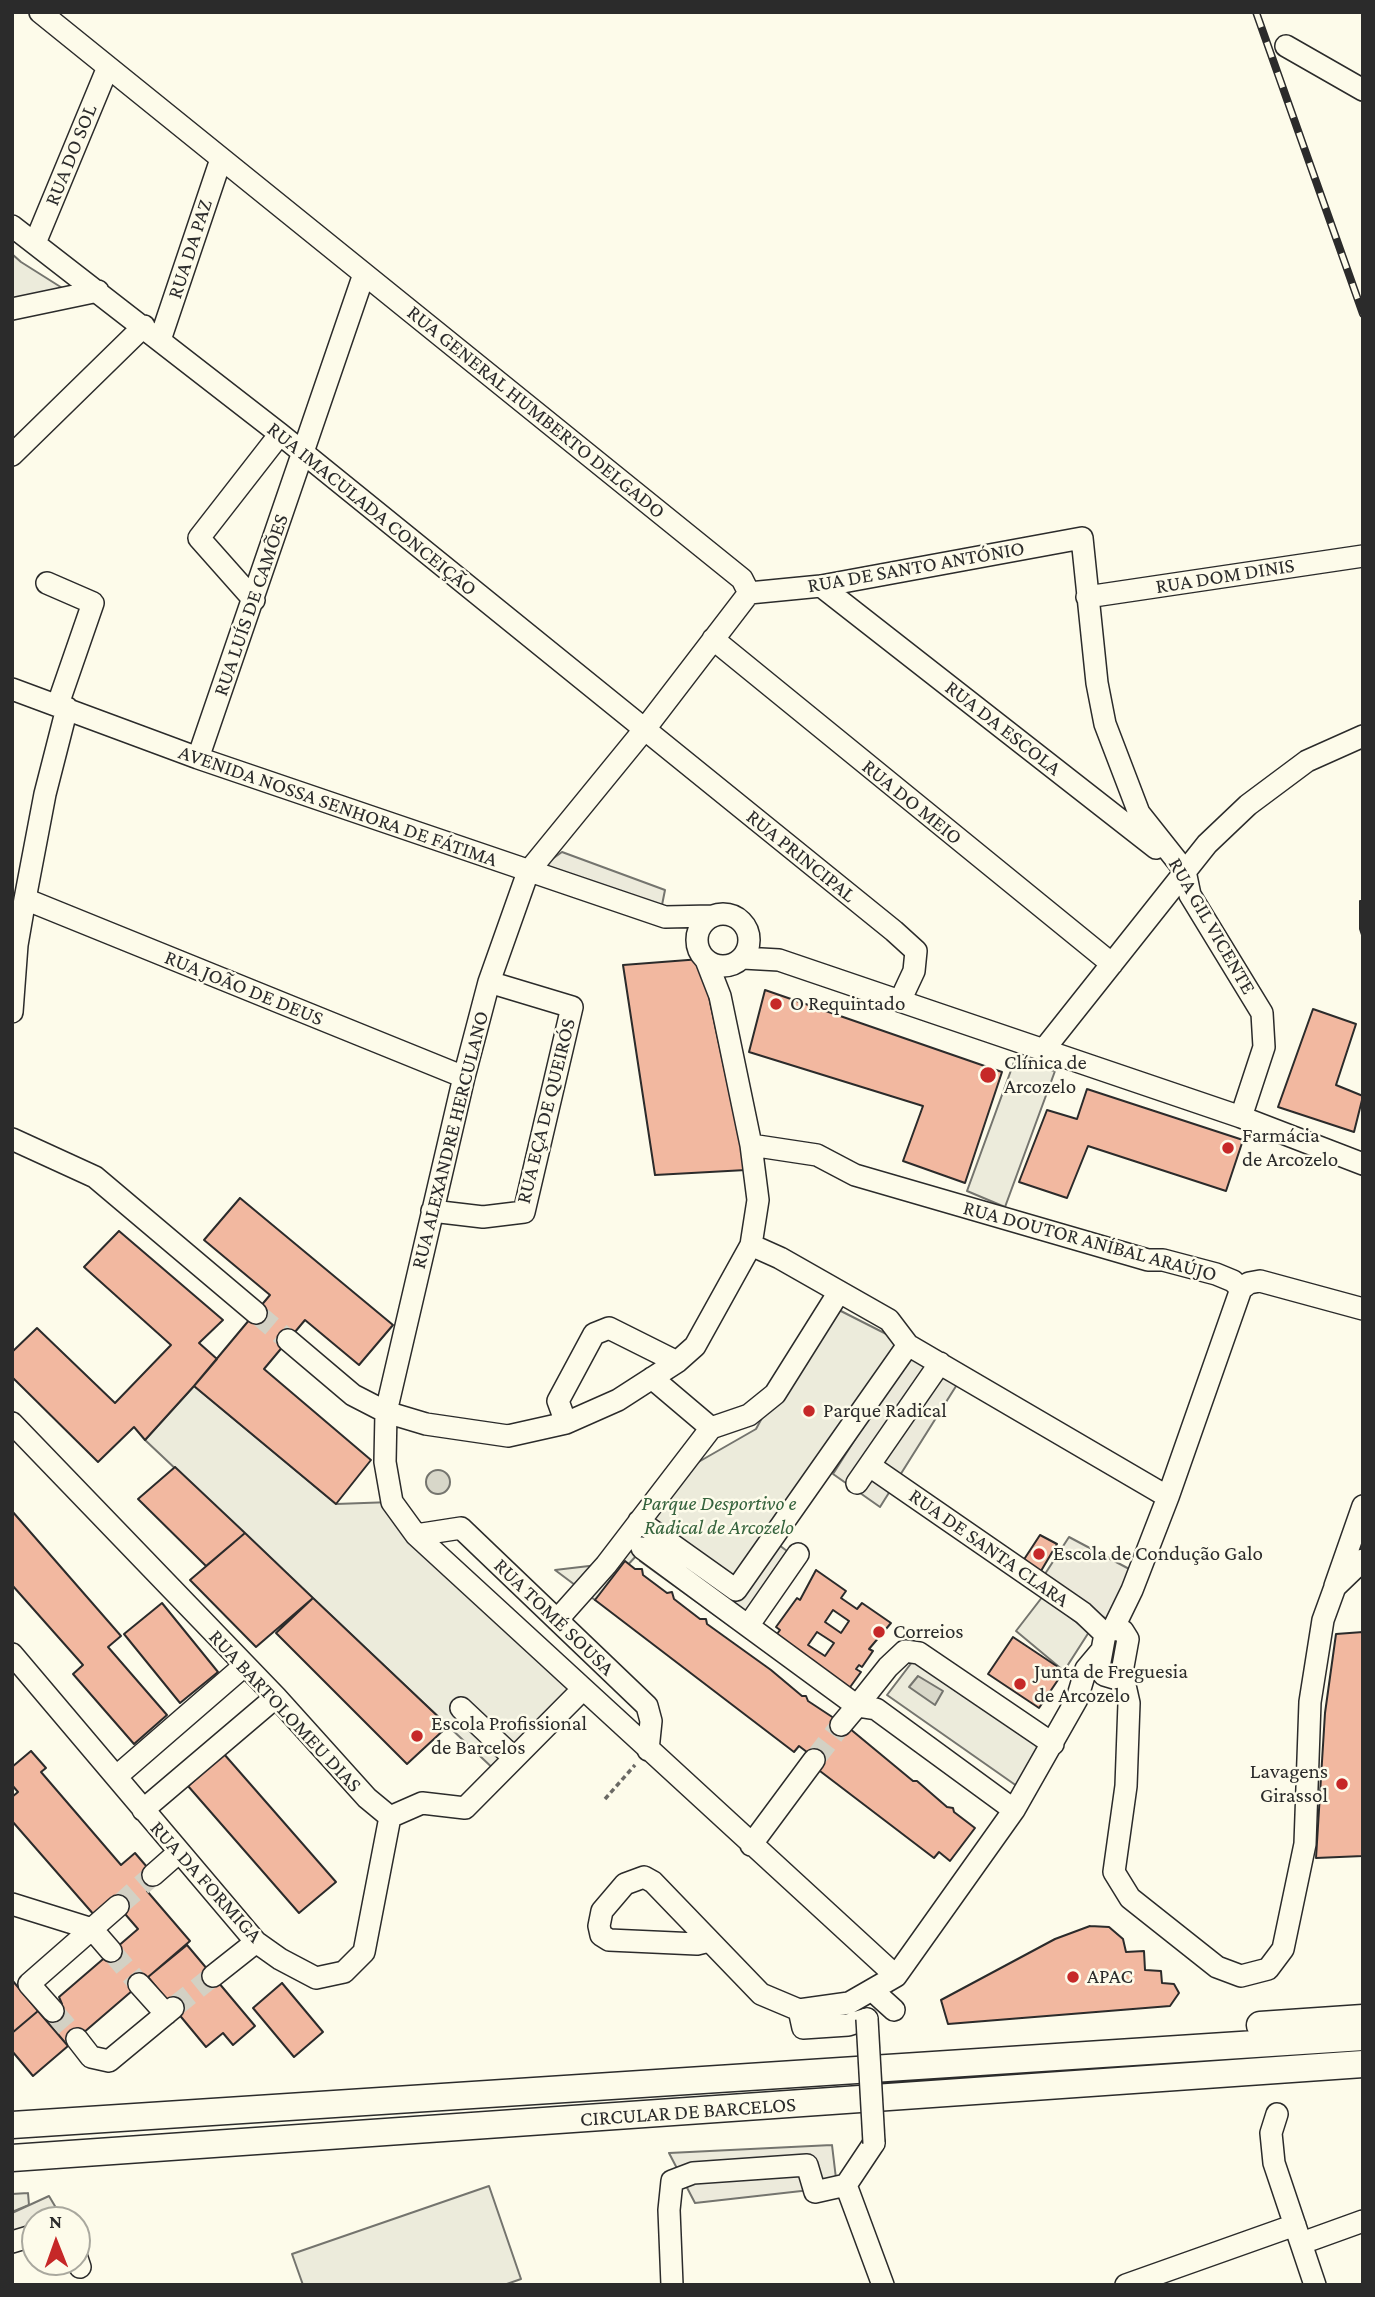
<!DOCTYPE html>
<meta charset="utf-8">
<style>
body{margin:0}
#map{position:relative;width:1375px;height:2297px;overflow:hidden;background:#fdfbea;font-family:"Crimson Pro",serif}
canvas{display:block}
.frame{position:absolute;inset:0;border:14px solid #2b2b2b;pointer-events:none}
.north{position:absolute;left:21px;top:2206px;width:70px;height:70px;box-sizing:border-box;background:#fdfbea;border:2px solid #a9a89e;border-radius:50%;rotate:359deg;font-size:19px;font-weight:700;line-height:28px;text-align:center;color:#2b2b2b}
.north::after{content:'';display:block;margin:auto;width:24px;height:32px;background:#c62828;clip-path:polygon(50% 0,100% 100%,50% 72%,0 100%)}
</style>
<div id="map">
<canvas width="1375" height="2297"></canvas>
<div class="frame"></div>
<div class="north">N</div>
</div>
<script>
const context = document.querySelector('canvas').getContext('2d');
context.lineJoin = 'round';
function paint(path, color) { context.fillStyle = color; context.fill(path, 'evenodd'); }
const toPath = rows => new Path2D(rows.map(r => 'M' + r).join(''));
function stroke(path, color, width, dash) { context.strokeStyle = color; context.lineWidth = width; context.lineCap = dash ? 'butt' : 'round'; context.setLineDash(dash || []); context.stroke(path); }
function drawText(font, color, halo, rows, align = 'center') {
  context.font = font + ' "Crimson Pro",serif'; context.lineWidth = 5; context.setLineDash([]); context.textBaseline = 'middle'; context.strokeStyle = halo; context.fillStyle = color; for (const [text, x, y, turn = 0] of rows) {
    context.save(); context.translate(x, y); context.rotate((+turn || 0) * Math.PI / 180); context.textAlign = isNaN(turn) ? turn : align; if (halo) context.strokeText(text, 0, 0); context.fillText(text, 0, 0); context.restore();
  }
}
const green = toPath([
 [12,254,21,262,67,291,12,302,12,254],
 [1014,1062,1055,1071,1005,1207,967,1191,1014,1062],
 [831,1306,908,1345,733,1595,652,1539,595,1600,555,1570,606,1564,674,1476,756,1429,775,1394,831,1306],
 [194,1386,336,1504,392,1502,576,1691,499,1774,145,1440,194,1386],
 [1043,1596,1089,1632,1064,1671,1016,1631,1043,1596],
 [919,1653,1053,1744,1024,1791,887,1695,919,1653],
 [489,2186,521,2279,504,2285,303,2285,292,2254,489,2186],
 [28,2193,29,2205,12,2212,12,2194,28,2193]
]);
const parking = toPath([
 [562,852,665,890,661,910,541,867,562,852],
 [910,1353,958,1383,880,1507,833,1474,910,1353],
 [1069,1537,1133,1571,1108,1620,1043,1577,1069,1537],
 [655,1541,733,1594,775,1542,787,1551,734,1629,640,1561,655,1541],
 [832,2145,837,2187,695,2203,669,2153,832,2145],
 [49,2196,62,2218,35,2220,35,2226,12,2233,12,2213,49,2196]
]);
const water = toPath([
 '426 1482a12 12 0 1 1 24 0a12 12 0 1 1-24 0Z',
 [918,1676,943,1691,935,1705,909,1687,918,1676]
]);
const building = toPath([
 [1360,901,1363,901,1363,938,1360,929,1360,901],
 [701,959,746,1170,655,1175,623,965,701,959],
 [765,990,1002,1072,965,1183,903,1161,923,1106,749,1052,765,990],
 [1313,1009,1356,1024,1336,1085,1363,1096,1354,1132,1278,1107,1313,1009],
 [1087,1089,1243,1140,1226,1191,1088,1146,1067,1198,1019,1182,1047,1110,1077,1119,1087,1089],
 [240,1198,393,1325,359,1365,305,1320,264,1369,371,1460,336,1504,194,1386,270,1295,204,1240,240,1198],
 [119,1231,223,1320,199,1343,217,1359,194,1386,145,1440,134,1427,98,1462,12,1377,12,1352,37,1328,115,1403,171,1345,84,1267,119,1231],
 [175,1467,245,1533,206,1566,138,1499,175,1467],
 [12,1511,121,1636,108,1647,167,1715,134,1744,73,1674,83,1665,12,1585,12,1511],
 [245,1533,313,1598,256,1647,190,1580,245,1533],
 [1040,1535,1057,1544,1038,1576,1021,1564,1040,1535],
 [625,1561,635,1569,642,1569,643,1575,667,1593,672,1592,674,1599,700,1619,706,1619,707,1624,771,1670,802,1696,806,1696,808,1701,849,1728,913,1781,917,1781,947,1807,953,1808,954,1812,975,1828,950,1861,939,1852,934,1858,816,1768,820,1762,799,1746,794,1752,595,1600,625,1561],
 [816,1570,846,1591,841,1598,857,1609,862,1603,891,1623,869,1649,873,1651,862,1667,859,1665,856,1669,861,1672,848,1690,774,1638,780,1630,776,1627,797,1598,800,1600,816,1570],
 [833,1610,849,1621,841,1633,825,1622,833,1610],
 [817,1632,834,1643,825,1656,808,1645,817,1632],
 [313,1598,448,1726,407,1764,276,1633,313,1598],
 [162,1603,218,1672,180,1703,124,1634,162,1603],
 [1363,1632,1363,1856,1316,1858,1325,1713,1336,1634,1363,1632],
 [1013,1637,1064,1671,1039,1708,988,1674,1013,1637],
 [31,1751,46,1768,41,1772,121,1865,135,1853,159,1881,147,1891,190,1941,68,2046,45,2019,62,2004,59,1997,138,1929,113,1900,95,1916,12,1821,12,1797,18,1792,12,1785,12,1767,31,1751],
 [224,1754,336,1882,299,1913,188,1786,224,1754],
 [1090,1926,1109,1927,1123,1939,1126,1952,1144,1951,1145,1970,1161,1971,1162,1983,1174,1984,1179,1993,1170,2006,948,2024,941,2000,1055,1939,1090,1926],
 [187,1945,255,2026,233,2045,223,2033,206,2047,148,1977,187,1945],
 [12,1980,38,2011,12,2033,12,1980],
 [282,1983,323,2032,294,2057,253,2008,282,1983],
 [38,2011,68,2046,33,2076,12,2051,12,2033,38,2011]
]);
const minorTunnel = toPath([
 [256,1313,288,1340],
 [814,1760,841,1725],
 [118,1906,153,1875],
 [111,1951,139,1984],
 [173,2008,213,1976],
 [53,2011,77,2039]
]);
const path = toPath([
 [605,1799,635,1765]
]);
const minor = toPath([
 [40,12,742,579,749,593,644,730,528,872,489,982,464,1077,386,1412,385,1462,392,1502,416,1535,896,1976],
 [1286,46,1363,90],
 [12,226,280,434,894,931,916,951,914,971,900,1001],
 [35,243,108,67],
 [12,309,98,291],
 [160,340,221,159],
 [12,455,144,326],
 [47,583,93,603,58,704],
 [821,586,1156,848],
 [749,593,821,586,1082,538,1097,683,1105,724,1139,813,1185,871,1190,895,1262,1013,1264,1047,1241,1117],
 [1087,597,1363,556],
 [254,600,199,538,280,434],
 [713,639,1112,964],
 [12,689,198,758,665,917,712,916],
 [198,758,364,274],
 [25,899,464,1077],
 '697 940a26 26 0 1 1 52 0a26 26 0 1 1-52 0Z',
 [743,958,779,960,1241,1117,1363,1164],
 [12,1012,17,945,25,899,45,794,67,708],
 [1045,1048,1207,844,1248,805,1307,761,1363,736],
 [12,1139,95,1177,256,1313],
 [751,1145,817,1155,855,1175,1148,1260,1163,1260,1216,1274,1233,1281,1241,1289],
 [432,1211,483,1217,524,1212,572,1007,489,982],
 [751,1245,780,1258,889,1320,908,1345,1168,1497],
 [1241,1289,1249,1283,1260,1281,1363,1309],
 [288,1340,353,1395,386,1412,426,1424,508,1436,566,1423,618,1400,677,1362,695,1346,751,1245,758,1200,751,1145,720,996,706,960],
 [652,1378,711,1428],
 [12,1423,276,1697,367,1798,390,1817],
 [566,1423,558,1401,594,1334,609,1328,677,1362],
 [870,1466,1083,1613,1105,1634],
 [857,1483,940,1363],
 [639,1521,736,1590,908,1345],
 [416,1535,461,1528,647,1706,651,1721,648,1750],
 [642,1548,748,1626],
 [798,1554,748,1626,857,1706,841,1725],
 [1335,1586,1363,1506],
 [557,1620,606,1565,711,1428,749,1415,775,1394,839,1292],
 [1113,1629,1123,1631,1128,1639,1122,1672,1114,1678,1104,1675,1099,1667,1105,1634,1113,1629,1132,1590,1168,1497,1241,1289],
 [12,1654,256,1942,280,1959,316,1978,344,1972,364,1952,390,1817],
 [1122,1672,1129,1703,1126,1786,1114,1872,1130,1898,1217,1967,1241,1976,1268,1969,1283,1949,1305,1844,1310,1702,1323,1620,1335,1587,1363,1560],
 [461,1708,514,1758],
 [117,1776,244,1666],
 [143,1810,276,1697],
 [1014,1810,876,1709,857,1706,888,1667,905,1651,919,1653,1053,1744],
 [390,1817,422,1803,465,1808,583,1689],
 [751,1845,814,1760],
 [153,1875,178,1853],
 [12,1904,92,1929,111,1951],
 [709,1941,697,1944,609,1940,601,1935,599,1926,602,1911,625,1884,644,1877,653,1882,761,1994,799,2010,849,2003,896,1976,1014,1810,1077,1699,1086,1669,1102,1650],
 [213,1976,256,1942],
 [139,1984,166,2014],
 [873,1991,894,2010],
 [799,2010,803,2028,848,2025,867,2019],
 [53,2011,29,1984,118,1906],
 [77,2039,91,2057,109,2061,173,2008],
 [1277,2114,1271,2133,1274,2163,1315,2285],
 [846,2185,883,2285],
 [12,2242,35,2235],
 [1302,2243,1363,2221],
 [77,2258,80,2267],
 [672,2285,669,2210,672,2181,693,2173,807,2165,815,2192,846,2185,874,2143],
 [1126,2285,1295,2225]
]);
const major = toPath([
 [1260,2025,1363,2018],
 [12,2125,1363,2037],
 [12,2158,1363,2064]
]);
const rail = toPath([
 [1256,12,1363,314]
]);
const minorBridge = toPath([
 [867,2019,874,2143]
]);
const markers = [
 [776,1004,7,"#c62828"],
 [988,1075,9,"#c62828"],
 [1228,1148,7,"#c62828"],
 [809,1411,7,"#c62828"],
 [1039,1554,7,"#c62828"],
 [879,1632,7,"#c62828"],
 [1020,1684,7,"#c62828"],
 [417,1736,7,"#c62828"],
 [1342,1784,7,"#c62828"],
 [1073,1977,7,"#c62828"]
];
const streetNames = [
 ["RUA DO SOL",71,155,-68],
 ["RUA DA PAZ",190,249,-72],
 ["RUA GENERAL HUMBERTO DELGADO",536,412,39],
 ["RUA IMACULADA CONCEIÇÃO",372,509,39],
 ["RUA DE SANTO ANTÓNIO",916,567,-10],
 ["RUA DOM DINIS",1225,576,-9],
 ["RUA LUÍS DE CAMÕES",251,605,-71],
 ["RUA DA ESCOLA",1003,728,38],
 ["RUA DO MEIO",912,802,39],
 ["AVENIDA NOSSA SENHORA DE FÁTIMA",338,806,19],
 ["RUA PRINCIPAL",801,856,39],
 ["RUA GIL VICENTE",1212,926,60],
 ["RUA JOÃO DE DEUS",244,988,22],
 ["RUA EÇA DE QUEIRÓS",546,1111,-76],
 ["RUA ALEXANDRE HERCULANO",450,1140,-76],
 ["RUA DOUTOR ANÍBAL ARAÚJO",1090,1241,15],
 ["RUA DE SANTA CLARA",989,1548,35],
 ["RUA TOMÉ SOUSA",554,1617,44],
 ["RUA BARTOLOMEU DIAS",285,1711,47],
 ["RUA DA FORMIGA",206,1882,48],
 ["CIRCULAR DE BARCELOS",688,2112,-4]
];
const poiNames = [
 ["O Requintado",790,1004],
 ["Clínica de",1004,1063],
 ["Arcozelo",1004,1087],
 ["Farmácia",1242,1136],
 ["de Arcozelo",1242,1160],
 ["Parque Radical",823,1411],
 ["Escola de Condução Galo",1053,1554],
 ["Correios",893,1632],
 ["Junta de Freguesia",1034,1672],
 ["de Arcozelo",1034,1696],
 ["Escola Profissional",431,1724],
 ["de Barcelos",431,1748],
 ["Lavagens",1328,1772,"right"],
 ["Girassol",1328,1796,"right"],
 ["APAC",1087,1977]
];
const parkNames = [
 ["Parque Desportivo e",719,1504],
 ["Radical de Arcozelo",719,1528]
];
paint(green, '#ecebdb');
stroke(green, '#74746e', 2);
paint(parking, '#eceadb');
stroke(parking, '#74746e', 2);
paint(water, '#d8d7c9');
stroke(water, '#74746e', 2);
paint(building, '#f2b8a0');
stroke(building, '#2b2b2b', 2);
stroke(minorTunnel, '#d3d1c4', 21, [21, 10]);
stroke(minor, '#2b2b2b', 24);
stroke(major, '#2b2b2b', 29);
stroke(path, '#6a6964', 3.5, [5, 3.5]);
stroke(minor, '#fdfbea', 21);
stroke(major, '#fdfbea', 26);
stroke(rail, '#2b2b2b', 8);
stroke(rail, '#fdfbea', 5, [16]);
stroke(minorBridge, '#2b2b2b', 24, []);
stroke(minorBridge, '#fdfbea', 21);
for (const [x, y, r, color] of markers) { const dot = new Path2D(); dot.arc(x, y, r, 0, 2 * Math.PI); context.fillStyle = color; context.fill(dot); stroke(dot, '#fdfbea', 2.5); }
drawText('21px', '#2b2b2b', '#fdfbea', streetNames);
drawText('21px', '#2b2b2b', '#fdfbea', poiNames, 'left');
drawText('italic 21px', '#34623c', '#fdfbea', parkNames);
</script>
